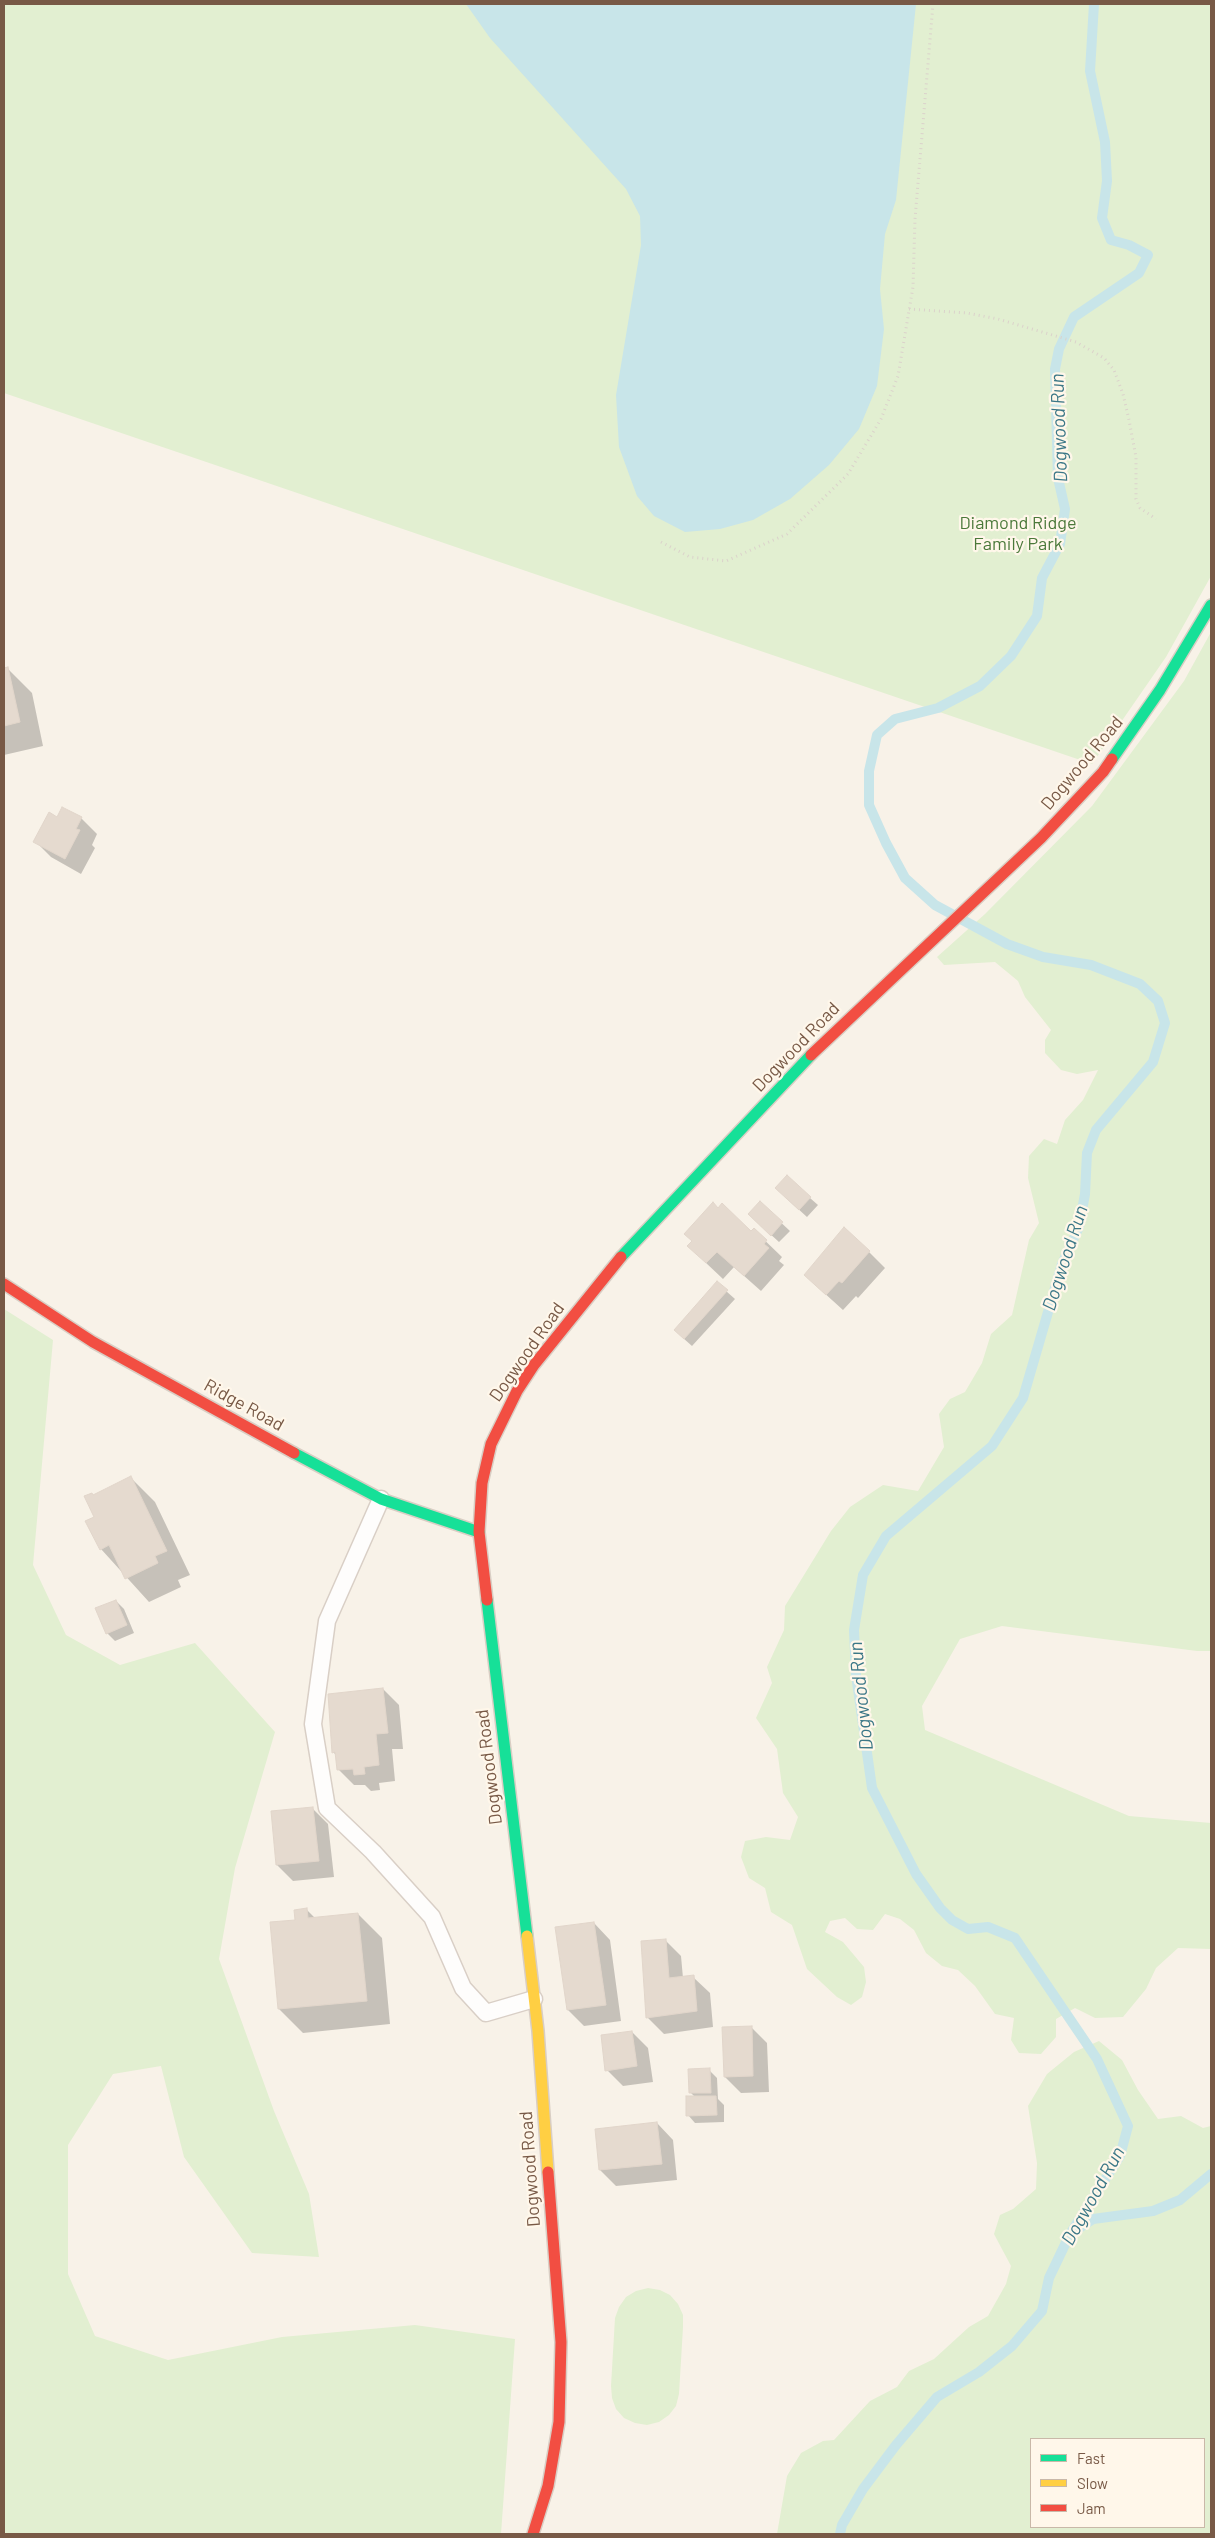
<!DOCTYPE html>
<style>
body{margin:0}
#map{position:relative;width:1215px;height:2538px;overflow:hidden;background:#f8f2e8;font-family:Barlow,sans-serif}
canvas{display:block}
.frame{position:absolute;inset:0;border:5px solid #785946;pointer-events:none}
.legend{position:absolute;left:1030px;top:2438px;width:175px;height:90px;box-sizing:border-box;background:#fff7ea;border:1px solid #c9b8a8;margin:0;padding:6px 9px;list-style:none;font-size:15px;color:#785946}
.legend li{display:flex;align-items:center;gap:10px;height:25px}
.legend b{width:25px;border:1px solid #c9b8a8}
</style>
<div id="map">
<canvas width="1215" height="2538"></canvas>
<div class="frame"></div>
<ul class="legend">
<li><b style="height:6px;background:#16e098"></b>Fast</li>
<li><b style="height:6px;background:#ffcf43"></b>Slow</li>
<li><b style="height:6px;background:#f24e42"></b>Jam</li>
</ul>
</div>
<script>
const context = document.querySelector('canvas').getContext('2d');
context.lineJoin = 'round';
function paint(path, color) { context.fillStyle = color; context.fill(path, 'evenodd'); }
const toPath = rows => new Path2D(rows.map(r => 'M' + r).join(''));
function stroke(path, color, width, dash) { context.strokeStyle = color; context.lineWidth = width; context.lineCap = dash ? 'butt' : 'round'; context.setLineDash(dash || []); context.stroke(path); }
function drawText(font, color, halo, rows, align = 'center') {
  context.font = font + ' Barlow,sans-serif'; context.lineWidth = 4.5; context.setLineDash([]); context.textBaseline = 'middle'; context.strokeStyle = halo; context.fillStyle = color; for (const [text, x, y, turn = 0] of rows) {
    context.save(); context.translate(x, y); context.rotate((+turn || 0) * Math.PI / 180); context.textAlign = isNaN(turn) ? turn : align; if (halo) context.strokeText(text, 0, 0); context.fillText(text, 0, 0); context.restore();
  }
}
const green = toPath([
 [4,4,1211,4,1211,576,1166,657,1092,764,4,393],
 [1211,632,1211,1651,1197,1651,1002,1626,960,1639,922,1706,925,1730,1129,1816,1211,1823,1211,1949,1178,1948,1156,1968,1146,1989,1123,2017,1095,2018,1075,2008,1056,2019,1056,2037,1041,2054,1019,2053,1011,2040,1014,2018,995,2014,975,1986,958,1970,942,1966,926,1953,914,1930,900,1919,885,1914,873,1930,857,1929,845,1918,830,1921,825,1932,843,1942,864,1967,866,1982,862,1997,851,2005,837,1997,807,1969,792,1925,771,1912,765,1888,749,1878,741,1857,745,1841,766,1837,790,1840,798,1817,783,1793,777,1749,756,1718,772,1683,767,1667,784,1630,785,1606,831,1531,850,1507,883,1485,918,1491,944,1447,939,1414,950,1399,965,1392,982,1363,991,1334,1012,1315,1029,1240,1039,1223,1028,1178,1029,1156,1044,1139,1057,1144,1065,1120,1083,1100,1098,1070,1077,1074,1061,1070,1045,1053,1045,1040,1051,1030,1025,997,1018,981,995,962,944,965,937,957,985,914,1092,806,1184,681],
 [4,1309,53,1340,33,1565,66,1635,120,1665,195,1643,275,1732,235,1868,219,1959,274,2111,309,2194,319,2257,252,2253,184,2157,161,2066,113,2074,68,2145,68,2274,95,2336,168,2360,282,2337,415,2325,515,2339,501,2534,4,2534],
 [1099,2041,1122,2060,1138,2090,1158,2119,1181,2116,1203,2128,1211,2126,1211,2534,777,2534,787,2476,801,2453,823,2441,834,2440,870,2401,897,2387,909,2371,934,2359,969,2327,988,2316,1006,2284,1011,2266,994,2234,1000,2215,1013,2209,1036,2189,1037,2163,1028,2106,1047,2074,1074,2052],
 [1204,2439,1204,2527,1031,2527,1031,2439],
 [648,2288,660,2290,670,2295,678,2304,683,2315,683,2327,679,2394,676,2406,669,2415,659,2422,647,2425,635,2423,624,2418,616,2409,612,2398,611,2386,615,2318,619,2307,626,2297,636,2291]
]);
const water = toPath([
 [466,4,916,4,896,200,885,234,880,289,884,329,877,386,859,429,829,465,790,499,753,520,720,529,685,532,654,516,637,496,619,447,616,395,641,245,640,216,626,189,490,38]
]);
const shadow = toPath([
 [8,669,32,693,43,746,4,755,4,670],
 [57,818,81,818,97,834,92,845,95,848,81,874,51,857,35,841],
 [784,1196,810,1198,818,1205,807,1217],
 [760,1203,790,1231,779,1242,757,1222],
 [718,1209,751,1233,754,1230,782,1257,779,1261,784,1265,761,1291,734,1267,723,1279,705,1262],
 [869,1252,885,1268,858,1298,856,1296,843,1310,822,1291],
 [717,1283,735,1299,692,1346,683,1338],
 [131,1478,155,1502,190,1575,178,1580,181,1587,149,1602,101,1549,94,1496],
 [116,1601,124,1609,134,1633,115,1641,107,1633],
 [383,1689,399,1705,403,1749,392,1749,395,1781,379,1783,380,1790,371,1791,365,1785,354,1785,338,1769,337,1756,333,1752],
 [312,1808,328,1824,334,1877,293,1881,277,1865],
 [307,1910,316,1919,358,1914,382,1938,390,2024,303,2033,279,2009,297,1921],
 [594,1923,610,1940,621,2021,584,2026,568,2010,557,1929],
 [665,1940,681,1956,683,1978,693,1977,710,1993,713,2027,664,2034,648,2018],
 [751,2027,767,2043,769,2092,741,2093,725,2077],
 [632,2032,648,2048,653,2082,623,2086,607,2070],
 [709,2070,717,2078,718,2099,724,2105,724,2122,695,2123,688,2115,695,2097,691,2093],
 [657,2123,673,2140,677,2180,616,2186,600,2170]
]);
const stream = toPath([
 [1073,2232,1093,2219,1153,2211,1180,2200,1211,2174],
 [840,2534,842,2525,863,2489,896,2445,937,2397,979,2372,1012,2346,1042,2311,1049,2278,1070,2234,1120,2156,1128,2126,1097,2059,1015,1938,988,1927,968,1929,952,1920,940,1908,916,1874,872,1788,856,1675,854,1630,863,1575,886,1536,992,1446,1023,1398,1062,1264,1079,1227,1085,1194,1087,1153,1096,1130,1153,1062,1165,1023,1158,1001,1140,984,1091,965,1043,957,1007,944,935,905,905,878,886,843,869,805,869,771,877,735,895,719,938,708,980,686,1011,656,1037,616,1042,578,1060,544,1065,509,1058,478,1055,369,1059,349,1074,317,1139,273,1148,255,1129,245,1111,240,1102,218,1107,181,1105,142,1090,71,1094,4]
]);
const building = toPath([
 [8,667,20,722,4,726,4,668,8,667],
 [62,807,82,817,76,829,80,830,65,859,33,842,49,812,57,817,62,807],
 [787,1175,811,1197,799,1210,775,1188,787,1175],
 [760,1201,783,1222,771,1236,748,1214,760,1201],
 [713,1202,718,1208,722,1203,751,1231,754,1228,767,1240,764,1244,769,1248,744,1276,717,1252,706,1263,687,1246,692,1241,684,1234,713,1202],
 [844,1227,870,1251,842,1283,839,1281,826,1295,804,1275,844,1227],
 [717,1281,728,1290,684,1339,674,1330,717,1281],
 [131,1476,167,1551,155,1556,158,1563,125,1579,109,1545,100,1550,85,1521,94,1517,84,1496,92,1493,93,1495,131,1476],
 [116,1600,127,1625,106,1634,95,1608,116,1600],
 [383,1688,388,1733,376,1734,379,1765,364,1767,365,1774,354,1775,353,1769,337,1770,335,1752,332,1753,328,1694,383,1688],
 [313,1807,319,1861,276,1865,271,1811,313,1807],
 [307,1908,308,1918,358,1913,367,2001,278,2009,270,1922,295,1920,294,1910,307,1908],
 [594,1922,606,2005,567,2010,555,1927,594,1922],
 [666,1939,669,1978,694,1975,697,2011,646,2018,641,1941,666,1939],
 [752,2026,753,2076,724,2077,722,2027,752,2026],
 [632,2031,637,2066,605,2071,601,2035,632,2031],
 [710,2068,711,2093,689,2093,688,2069,710,2068],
 [686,2096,716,2096,717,2115,686,2116,686,2096],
 [657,2122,662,2164,599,2170,595,2129,657,2122]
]);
const path = toPath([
 [909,309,967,313,998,319,1076,342,1104,358,1114,370,1123,394,1129,420,1136,457,1136,499,1140,508,1156,519],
 [661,542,690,557,726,561,787,534,848,474,881,419,898,376,913,287,915,219,933,4]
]);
const lane = toPath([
 [381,1499,327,1621,313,1724,327,1808,373,1852,432,1917,463,1988,486,2013,534,1999]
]);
const fast = toPath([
 [1112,759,1160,690,1211,605],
 [621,1257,811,1055],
 [294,1453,381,1499,479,1532],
 [487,1600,527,1936]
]);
const slow = toPath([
 [527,1936,538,2031,548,2172]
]);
const jam = toPath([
 [811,1055,1041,838,1103,772,1112,759],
 [4,1284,93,1342,294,1453],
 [487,1600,479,1532,482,1483,491,1444,517,1391,534,1365,621,1257],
 [533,2534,548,2486,559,2422,561,2342,548,2172]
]);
const parkNames = [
 ["Diamond Ridge",1018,523],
 ["Family Park",1018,544]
];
const streetNames = [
 ["Dogwood Road",1082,763,-50],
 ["Dogwood Road",796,1047,-46],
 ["Dogwood Road",527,1352,-55],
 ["Ridge Road",244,1405,29],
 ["Dogwood Road",489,1767,-97],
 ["Dogwood Road",530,2169,-94]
];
const waterNames = [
 ["Dogwood Run",1059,428,-92],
 ["Dogwood Run",1065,1258,-72],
 ["Dogwood Run",861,1696,-96],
 ["Dogwood Run",1093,2196,-61]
];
paint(green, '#e2efd1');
paint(water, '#c8e5e9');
paint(shadow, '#0003');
stroke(stream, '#c8e5e9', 10);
paint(building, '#e5dacf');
stroke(building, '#e1d5ca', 1);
stroke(lane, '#d9cfc6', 19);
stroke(fast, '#d9cec4', 14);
stroke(slow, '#d9cec4', 14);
stroke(jam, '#d9cec4', 14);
stroke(path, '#dbd2cb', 3, [1, 4]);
stroke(lane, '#fefdfc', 16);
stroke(fast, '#16e098', 11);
stroke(slow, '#ffcf43', 11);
stroke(jam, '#f24e42', 11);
drawText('18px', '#4b793a', '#fff7ea', parkNames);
drawText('18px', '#785946', '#fff7ea', streetNames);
drawText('italic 19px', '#3b7787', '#fff7ea', waterNames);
</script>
